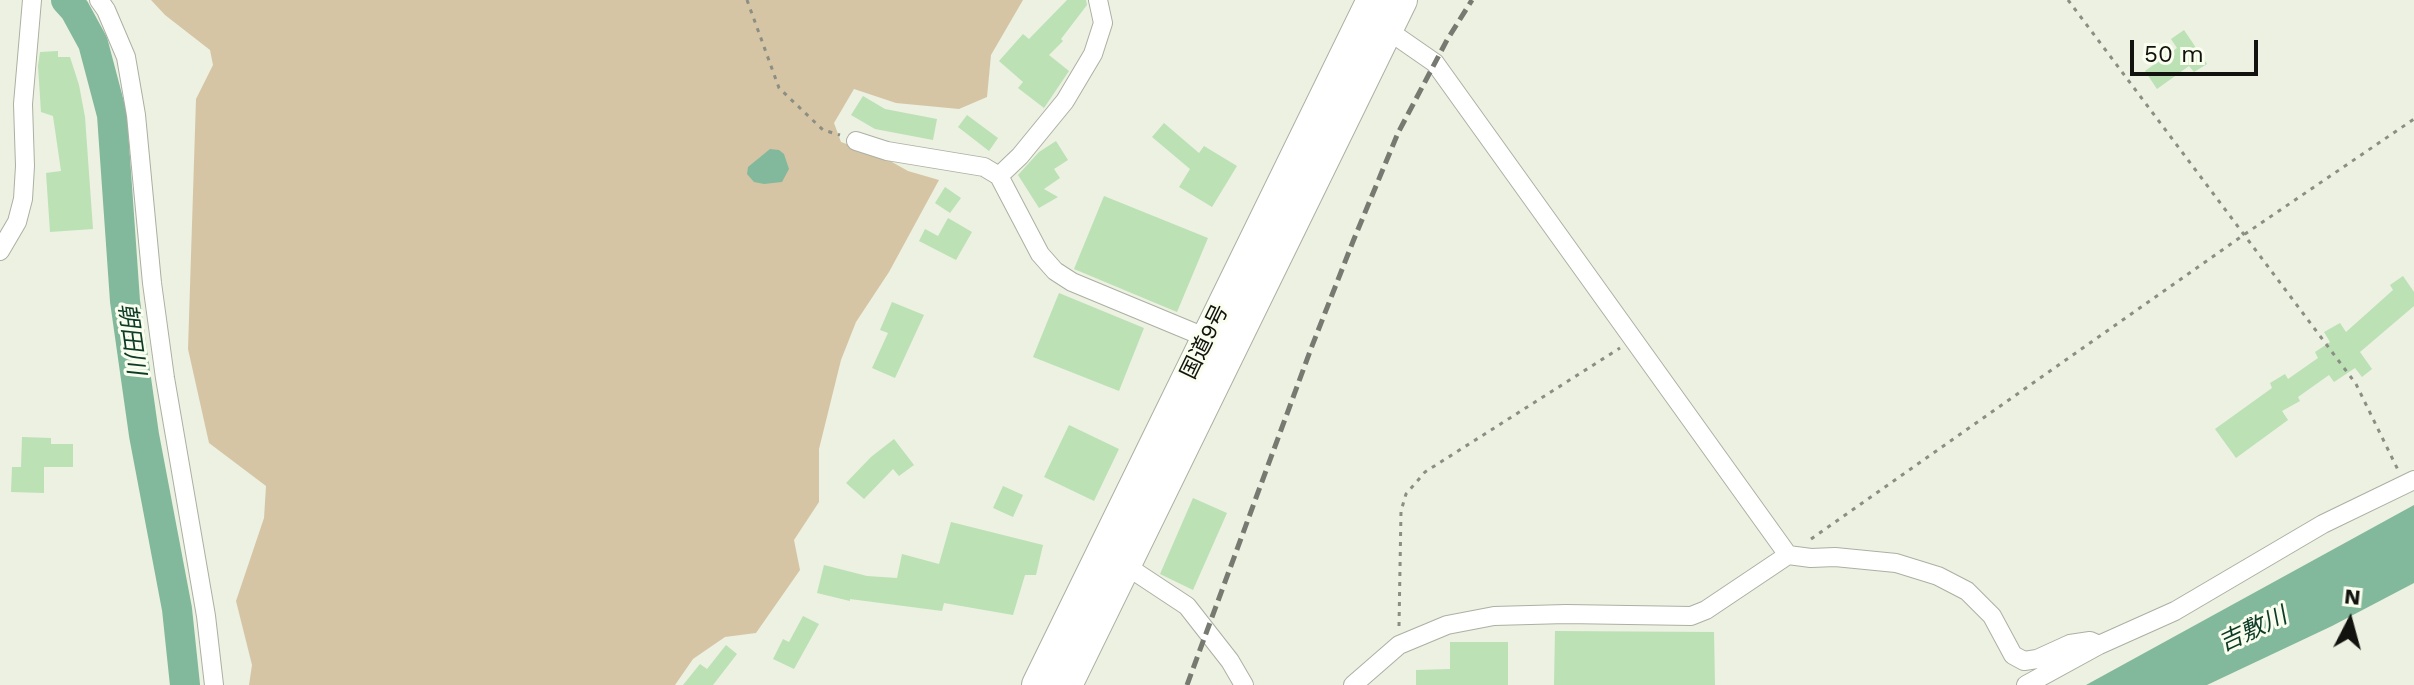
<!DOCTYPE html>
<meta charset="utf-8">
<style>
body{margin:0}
#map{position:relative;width:2414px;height:685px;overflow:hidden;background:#ecf1e2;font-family:"Work Sans",sans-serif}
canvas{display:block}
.north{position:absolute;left:2310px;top:581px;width:80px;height:80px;-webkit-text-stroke:6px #f9feef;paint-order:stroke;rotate:6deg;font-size:22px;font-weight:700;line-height:32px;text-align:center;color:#12130e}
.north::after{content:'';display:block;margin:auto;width:28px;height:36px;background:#12130e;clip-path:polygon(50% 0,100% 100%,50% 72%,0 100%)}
.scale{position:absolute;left:2130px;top:40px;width:128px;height:36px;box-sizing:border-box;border:4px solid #12130e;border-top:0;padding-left:10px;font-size:24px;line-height:28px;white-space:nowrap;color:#12130e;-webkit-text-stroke:6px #f9feef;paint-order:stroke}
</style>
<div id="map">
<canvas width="2414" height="685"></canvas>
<div class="north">N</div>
<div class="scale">50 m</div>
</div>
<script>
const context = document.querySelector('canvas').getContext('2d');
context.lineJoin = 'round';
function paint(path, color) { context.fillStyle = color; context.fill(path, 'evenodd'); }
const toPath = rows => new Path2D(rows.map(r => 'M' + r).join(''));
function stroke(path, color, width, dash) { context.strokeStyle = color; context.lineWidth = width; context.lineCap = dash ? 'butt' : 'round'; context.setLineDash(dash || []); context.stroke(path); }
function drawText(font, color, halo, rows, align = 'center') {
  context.font = font + ' "Work Sans","Noto Sans JP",sans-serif'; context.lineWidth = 6; context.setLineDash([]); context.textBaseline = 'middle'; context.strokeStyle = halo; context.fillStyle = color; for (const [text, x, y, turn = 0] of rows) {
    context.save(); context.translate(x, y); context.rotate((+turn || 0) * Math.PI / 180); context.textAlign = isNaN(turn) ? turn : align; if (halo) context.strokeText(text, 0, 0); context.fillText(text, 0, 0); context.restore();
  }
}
const green = toPath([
 [151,0,1023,0,991,55,987,97,959,109,896,103,854,89,834,123,841,142,883,157,908,171,939,180,889,272,856,322,841,360,819,449,819,502,794,540,800,570,756,633,725,637,693,659,675,685,249,685,252,665,236,601,264,518,266,486,209,443,188,349,196,99,213,65,210,50,165,15]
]);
const water = toPath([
 [770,149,779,150,784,154,789,169,782,182,764,184,754,182,747,174,748,167],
 [2414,505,2414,583,2332,626,2207,685,2086,685]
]);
const river = toPath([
 [66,0,75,10,93,43,112,115,125,301,144,435,177,609,185,685]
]);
const building = toPath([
 [1067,0,1086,0,1087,5,1061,39,1063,41,1049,55,1069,71,1044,108,1018,88,1023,82,999,61,1023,34,1029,39],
 [2184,30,2207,64,2194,72,2189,66,2157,89,2145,71,2177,48,2171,39],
 [58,51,58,57,70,57,79,85,85,117,93,229,50,232,46,173,61,171,53,116,41,112,38,66,40,52],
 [863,96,885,109,937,119,933,140,875,129,851,115],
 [967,115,998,138,989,151,958,127],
 [1164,123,1199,153,1204,146,1237,166,1212,207,1179,187,1190,169,1152,137],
 [1056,141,1068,160,1054,169,1060,178,1044,189,1058,197,1039,208,1018,175,1039,152],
 [945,187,961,198,950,213,935,203],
 [1104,196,1208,238,1177,312,1074,269],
 [948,218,972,232,956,260,919,241,925,229,938,236],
 [2403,276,2414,292,2414,306,2360,352,2372,369,2362,377,2355,368,2334,382,2329,375,2298,397,2300,401,2282,411,2288,420,2236,458,2215,429,2272,388,2270,383,2285,374,2288,379,2318,358,2315,352,2330,342,2324,332,2340,323,2346,332,2393,290,2390,285],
 [1059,293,1144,328,1119,391,1033,357],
 [892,302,924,315,895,378,872,368,888,333,880,330],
 [1069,425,1119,449,1094,501,1044,477],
 [22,437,51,438,51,444,73,444,73,467,44,467,44,493,11,492,12,467,21,467],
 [894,439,914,465,899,476,893,469,864,499,846,483,871,457],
 [1003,486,1023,495,1013,517,993,508],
 [1193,498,1227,513,1193,590,1160,574],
 [951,522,1043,545,1036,575,1025,575,1013,615,944,603,942,611,850,599,850,601,817,593,824,565,867,576,897,578,902,554,939,564],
 [803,616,819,624,794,669,773,659,783,639,789,642],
 [1555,631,1714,632,1715,685,1554,685],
 [1450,642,1508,642,1508,685,1416,685,1416,670,1450,669],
 [726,645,737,654,713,685,683,685,700,664,707,669]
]);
const path = toPath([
 [747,0,779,88,823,130,840,135],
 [2068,0,2356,384,2398,470],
 [1811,539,2245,234,2414,119],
 [1399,626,1401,511,1406,494,1425,472,1620,348]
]);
const street = toPath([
 [99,0,106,10,126,57,136,115,152,283,165,378,206,616,214,685],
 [1386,29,1435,63,1788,555,1811,558,1835,557,1896,563,1938,576,1967,591,1992,616,2013,655,2024,661,2037,659,2070,644,2090,641,2099,645],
 [856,141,887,151,984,167,999,176,1040,254,1055,271,1072,282,1207,338],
 [999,176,1020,156,1065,101,1093,54,1103,23,1098,0],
 [0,251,17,222,23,199,25,166,23,104,32,0],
 [1125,565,1187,606,1230,661,1244,685],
 [1353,685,1399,645,1447,625,1494,616,1566,614,1691,616,1706,610,1788,555],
 [2026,685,2099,645,2175,611,2323,524,2414,480]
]);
const highway = toPath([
 [1038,685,1373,0],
 [1066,685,1401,0]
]);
const rail = toPath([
 [1187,685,1312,346,1354,239,1398,133,1447,40,1472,0]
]);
const streetNames = [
 ["国道9号",1205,342,-64]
];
const waterNames = [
 ["朝田川",131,339,82],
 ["吉敷川",2253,630,-25]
];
paint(green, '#d6c5a5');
paint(water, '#82b89b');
stroke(river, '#82b89b', 30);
paint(building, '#bbe1b5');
stroke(street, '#abb0a2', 20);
stroke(highway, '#abb0a2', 34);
stroke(path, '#8a8e83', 3, [4, 6]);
stroke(street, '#fff', 18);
stroke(highway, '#fff', 32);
stroke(rail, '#777a70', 5, [12, 6]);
drawText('22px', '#12130e', '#f9feef', streetNames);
drawText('italic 24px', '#0d3b27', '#f9feef', waterNames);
</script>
